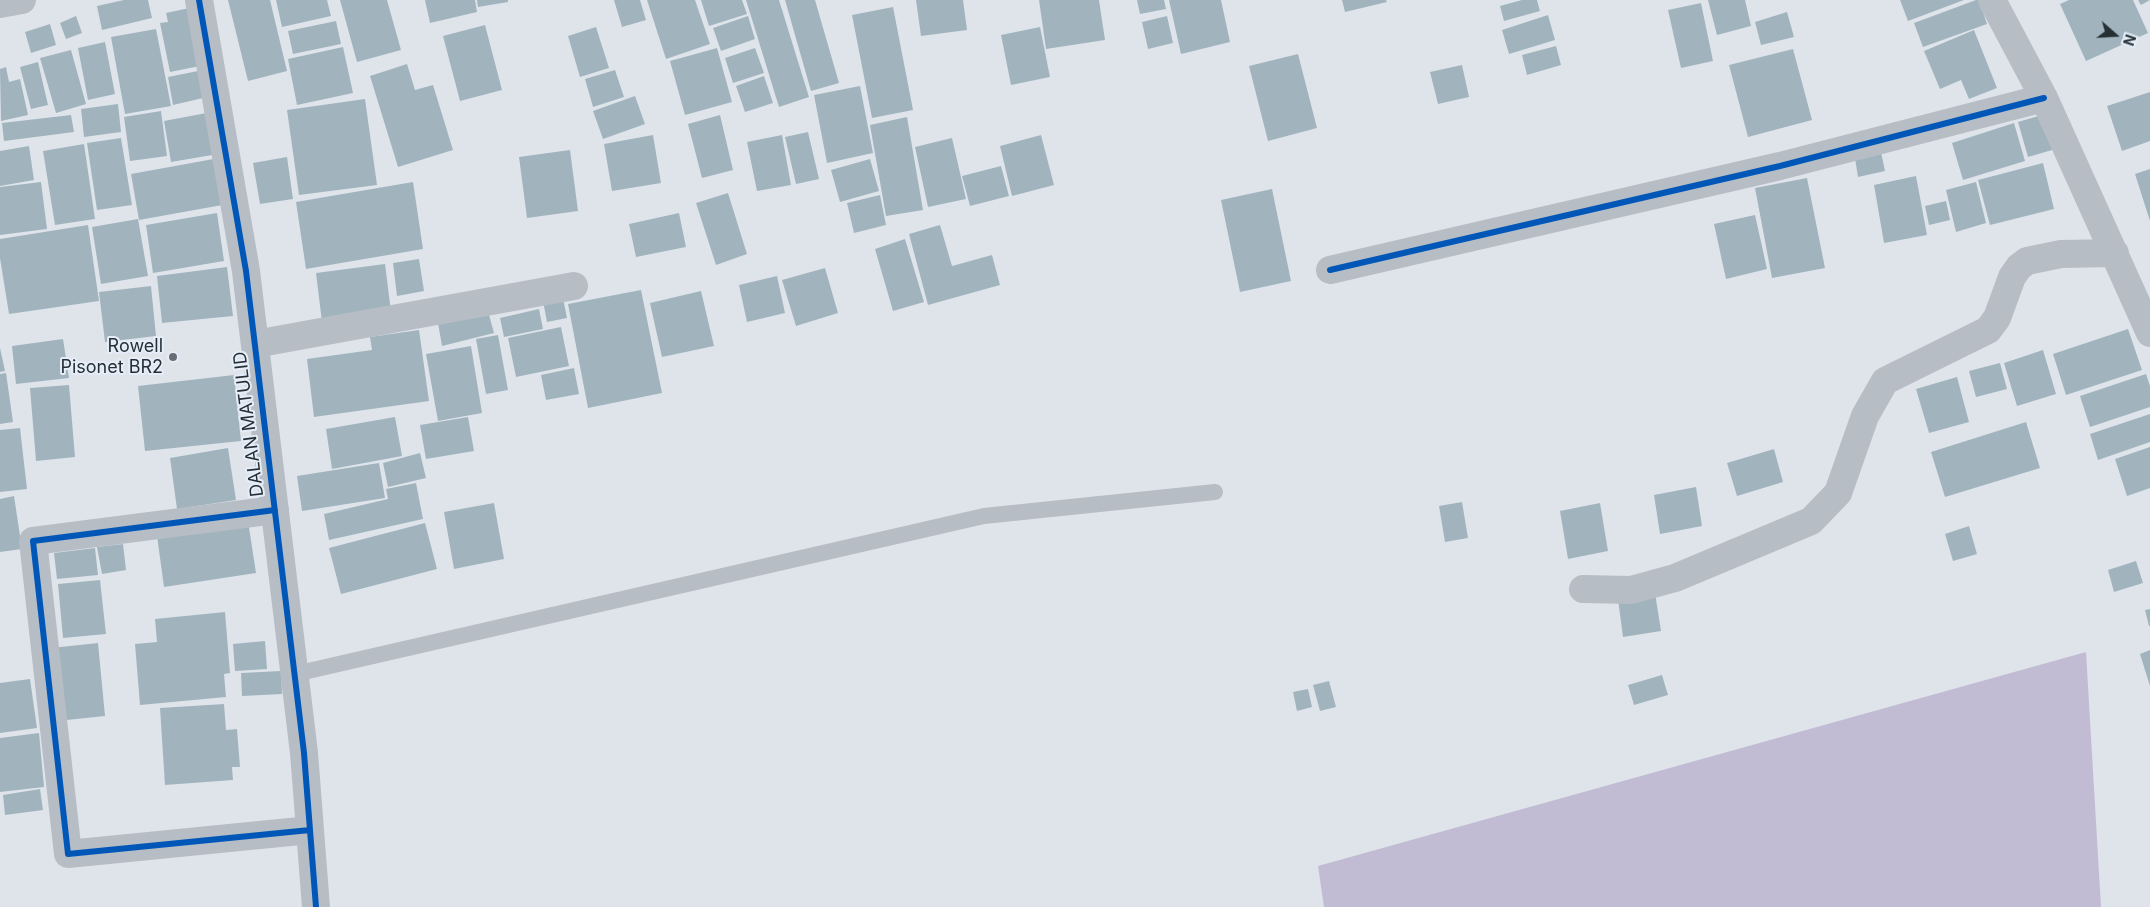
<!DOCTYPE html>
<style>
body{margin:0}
#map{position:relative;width:2150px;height:907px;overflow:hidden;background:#dfe4eb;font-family:Inter,sans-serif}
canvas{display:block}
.north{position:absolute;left:2090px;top:10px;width:50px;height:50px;-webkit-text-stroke:4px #e5edf9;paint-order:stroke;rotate:109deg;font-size:14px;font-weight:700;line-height:20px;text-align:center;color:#262f34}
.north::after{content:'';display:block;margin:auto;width:18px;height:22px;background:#262f34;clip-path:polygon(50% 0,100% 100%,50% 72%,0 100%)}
</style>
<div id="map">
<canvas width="2150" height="907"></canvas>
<div class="north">N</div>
</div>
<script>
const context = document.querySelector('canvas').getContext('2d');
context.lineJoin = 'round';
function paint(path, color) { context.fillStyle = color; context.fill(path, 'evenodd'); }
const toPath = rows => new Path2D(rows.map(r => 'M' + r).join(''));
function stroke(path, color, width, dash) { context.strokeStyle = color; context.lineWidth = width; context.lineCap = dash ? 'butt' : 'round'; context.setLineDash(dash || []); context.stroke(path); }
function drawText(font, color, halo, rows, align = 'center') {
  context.font = font + ' Inter,sans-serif'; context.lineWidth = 4; context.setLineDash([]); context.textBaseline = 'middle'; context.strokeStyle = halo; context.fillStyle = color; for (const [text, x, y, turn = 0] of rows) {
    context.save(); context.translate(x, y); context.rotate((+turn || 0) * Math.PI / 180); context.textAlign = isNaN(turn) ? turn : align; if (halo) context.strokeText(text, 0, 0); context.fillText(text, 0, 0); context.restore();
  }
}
const green = toPath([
 [2086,652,2101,907,1324,907,1318,866]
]);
const building = toPath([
 [124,0,148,0,152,18,102,30,97,6],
 [228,0,270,0,287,71,248,81],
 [276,0,327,0,331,16,282,27],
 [340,0,387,0,401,50,357,62],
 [425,0,475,0,477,12,430,23],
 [477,0,508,0,508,2,478,7],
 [614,0,640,0,646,20,622,27],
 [647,0,695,0,710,44,666,59],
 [701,0,742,0,747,14,709,26],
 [746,0,779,0,809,97,779,107],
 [785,0,815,0,839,83,811,91],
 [916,0,963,0,967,30,921,36],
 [1039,0,1099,0,1105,40,1046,49],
 [1137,0,1164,0,1166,9,1140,14],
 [1169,0,1221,0,1230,42,1181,54],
 [1342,0,1386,0,1387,2,1345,12],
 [1522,0,1537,0,1540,11,1504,21,1500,6],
 [1708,0,1745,0,1751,26,1717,35],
 [1900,0,1964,0,1908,21],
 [1976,0,1979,0,1987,24,1923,47,1914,23],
 [2069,0,2133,0,2148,33,2086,61,2060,4],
 [2138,0,2150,0,2141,5],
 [1701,3,1713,61,1681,68,1668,10],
 [194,7,205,65,170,72,160,23,168,22,166,13],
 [893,7,913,110,872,118,852,15],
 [1787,12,1794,37,1761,45,1755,22],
 [1548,15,1555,40,1509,54,1502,30],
 [76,16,82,33,66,39,60,23],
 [748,16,755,39,721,51,713,28],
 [1167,16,1173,43,1148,49,1142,22],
 [336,21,341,44,293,54,288,31],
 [50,24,56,45,31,53,25,32],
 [485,25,502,90,460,101,443,36],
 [596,27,609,68,580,77,568,36],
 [1040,27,1050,77,1011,85,1001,35],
 [156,29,171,106,125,114,111,37],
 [1974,30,1997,88,1969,99,1961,80,1940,89,1924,51],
 [105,42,115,94,88,100,78,48],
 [1556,46,1561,65,1527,75,1522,55],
 [343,47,353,93,297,105,288,59],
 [717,48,732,102,685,115,670,61],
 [755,48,764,73,733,83,725,58],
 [1793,49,1812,120,1748,137,1729,65],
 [71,50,86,104,56,113,40,58],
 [1298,54,1317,128,1268,141,1249,66],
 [38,62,48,105,31,109,20,67],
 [407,64,415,90,433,85,453,150,398,167,370,76],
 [1462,65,1469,97,1438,104,1430,72],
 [6,67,9,82,20,79,28,115,1,121,0,69],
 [615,70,624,97,593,107,585,79],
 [198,71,203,98,173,105,168,77],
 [764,76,773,103,745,112,736,86],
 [860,86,873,153,827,163,814,95],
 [2150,92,2150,141,2122,151,2107,106],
 [635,96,645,124,603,139,593,111],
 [365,99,377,185,299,195,287,110],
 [118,104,121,132,84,137,81,109],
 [161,111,167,156,130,161,124,117],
 [217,111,224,153,171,162,164,121],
 [2049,113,2059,148,2028,157,2018,122],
 [71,115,74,132,4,141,2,123],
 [720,115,733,170,702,178,688,124],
 [907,117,923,210,886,216,870,125],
 [2014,123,2025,161,1963,180,1952,143],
 [808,132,819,179,796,184,785,137],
 [653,135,661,183,612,191,604,144],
 [782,135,791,185,757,191,747,142],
 [1041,135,1054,185,1012,196,1000,146],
 [121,138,132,205,97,210,87,143],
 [952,138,966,199,928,207,915,147],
 [84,144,95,219,55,225,43,151],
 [29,146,34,180,0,186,0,151],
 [570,150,578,211,527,218,519,157],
 [1881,152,1885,171,1858,177,1855,158],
 [287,157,293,199,260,204,253,163],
 [219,158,228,204,139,220,131,174],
 [870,159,879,191,840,202,831,170],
 [2043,163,2054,209,1990,225,1978,180],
 [1001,166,1009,196,970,206,962,176],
 [2150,169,2150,221,2135,174],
 [1916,176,1927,235,1884,243,1874,185],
 [1807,178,1825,268,1772,278,1755,188],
 [41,182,47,229,0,235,0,187],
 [413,182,423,249,306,269,296,202],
 [1976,182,1986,223,1956,232,1946,190],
 [1272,189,1291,281,1240,292,1221,200],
 [728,193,747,254,716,265,696,203],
 [880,195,886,225,854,233,847,203],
 [1946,201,1950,220,1929,225,1925,206],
 [217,213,224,261,153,273,146,225],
 [679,213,686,247,636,257,629,224],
 [1755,215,1767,269,1726,279,1714,224],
 [138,219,148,276,101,284,92,227],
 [88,225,99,301,9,314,0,258,0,239],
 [940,225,952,266,992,255,1000,285,928,305,909,234],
 [905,239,924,302,893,311,875,249],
 [419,259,424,291,397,296,393,263],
 [385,264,391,312,322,322,316,273],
 [227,267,233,316,162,323,157,276],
 [825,268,838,313,796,326,782,280],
 [777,276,785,313,747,322,739,285],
 [151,286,156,336,105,342,99,292],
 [641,290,662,393,588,408,568,304],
 [701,291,714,346,662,357,650,303],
 [563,298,567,318,547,322,543,301],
 [539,309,543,329,504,337,500,318],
 [488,311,494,333,442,346,438,323],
 [561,327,569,366,516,377,508,338],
 [2128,329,2142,370,2066,395,2053,354],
 [419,330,429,401,314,417,307,359,372,350,370,337],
 [498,335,508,390,486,394,476,339],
 [63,339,69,378,16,384,12,346],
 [471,346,482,413,438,421,426,354],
 [0,348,5,371,0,372],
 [2043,350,2056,394,2017,406,2004,363],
 [2000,363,2007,389,1976,397,1969,371],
 [574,368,579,394,546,400,541,375],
 [6,373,13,422,0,424,0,374],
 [2146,374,2150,386,2150,407,2090,427,2080,396],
 [234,375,241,441,145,451,138,386],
 [1957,377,1969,422,1929,433,1916,389],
 [69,385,75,457,36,461,30,388],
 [2150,414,2150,442,2098,460,2090,434],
 [395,417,402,456,332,469,326,429],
 [468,417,474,451,426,459,420,425],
 [2026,422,2040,468,1945,497,1931,452],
 [20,428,27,489,0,492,0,430],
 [2150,447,2150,488,2127,496,2115,459],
 [228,448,236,500,177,509,170,458],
 [1774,449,1783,482,1737,496,1727,463],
 [420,453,426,478,388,487,383,463],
 [379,463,385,498,302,511,297,476],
 [416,483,423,519,329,540,324,514,388,499,386,489],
 [1696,487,1702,526,1660,534,1654,495],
 [14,496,22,549,0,552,0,499],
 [1462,502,1468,538,1445,542,1439,506],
 [494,503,504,559,454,569,444,512],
 [1600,503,1608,551,1568,559,1560,511],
 [248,521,256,573,164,587,157,536],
 [425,523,437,569,341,594,329,548],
 [1969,526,1977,554,1953,561,1945,534],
 [123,544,126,570,102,574,97,547],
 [95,548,98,575,57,579,54,553],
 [2136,561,2143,583,2114,592,2108,570],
 [100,580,106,634,63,638,58,584],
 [1655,593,1661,631,1623,637,1618,599],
 [2150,609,2150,626,2149,626,2145,610],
 [225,612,230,673,224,674,226,697,140,705,135,644,157,642,155,619],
 [265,641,267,669,235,671,233,644],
 [98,643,105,716,57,721,51,648],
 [2150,650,2150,686,2140,654],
 [281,671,282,694,242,696,241,673],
 [1662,675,1668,695,1634,705,1628,685],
 [30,679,37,728,0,733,0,683],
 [1329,681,1336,707,1320,711,1313,685],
 [1308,689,1312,707,1297,711,1293,692],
 [224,704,226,730,237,729,240,767,232,767,233,780,165,785,160,708],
 [39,733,44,787,0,792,0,738],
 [40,789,43,810,5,815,3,795]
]);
const service = toPath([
 [295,674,984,516,1215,492]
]);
const minor = toPath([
 [199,0,246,271,304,753,316,907],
 [1992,0,2044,98,2150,333],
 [1330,270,1780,166,2044,98],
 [255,344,574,286],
 [275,510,33,541,68,854,310,830],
 [1583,589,1631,590,1675,578,1811,521,1838,493,1865,416,1885,381,1988,330,1997,318,2012,277,2019,267,2027,261,2061,254,2115,253]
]);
const tertiary = toPath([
 [0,4,22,0]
]);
const cycleway = toPath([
 [199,0,246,271,304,753,316,907],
 [1330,270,1780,166,2044,98],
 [275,510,33,541,68,854,310,830]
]);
const markers = [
 [173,357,5,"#676e74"]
];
const poiNames = [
 ["Rowell",163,347],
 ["Pisonet BR2",163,368]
];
const streetNames = [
 ["DALAN MATULID",249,424,-97]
];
paint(green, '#c1bbd3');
paint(building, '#a1b4be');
stroke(service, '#b7bdc4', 16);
stroke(minor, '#b7bdc4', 28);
stroke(tertiary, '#b7bdc4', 28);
stroke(cycleway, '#0057b8', 6);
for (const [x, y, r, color] of markers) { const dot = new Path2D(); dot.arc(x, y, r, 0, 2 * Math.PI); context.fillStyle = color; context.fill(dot); stroke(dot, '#e5edf9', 2); }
drawText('18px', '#262f34', '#e5edf9', poiNames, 'right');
drawText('18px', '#262f34', '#e5edf9', streetNames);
</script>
